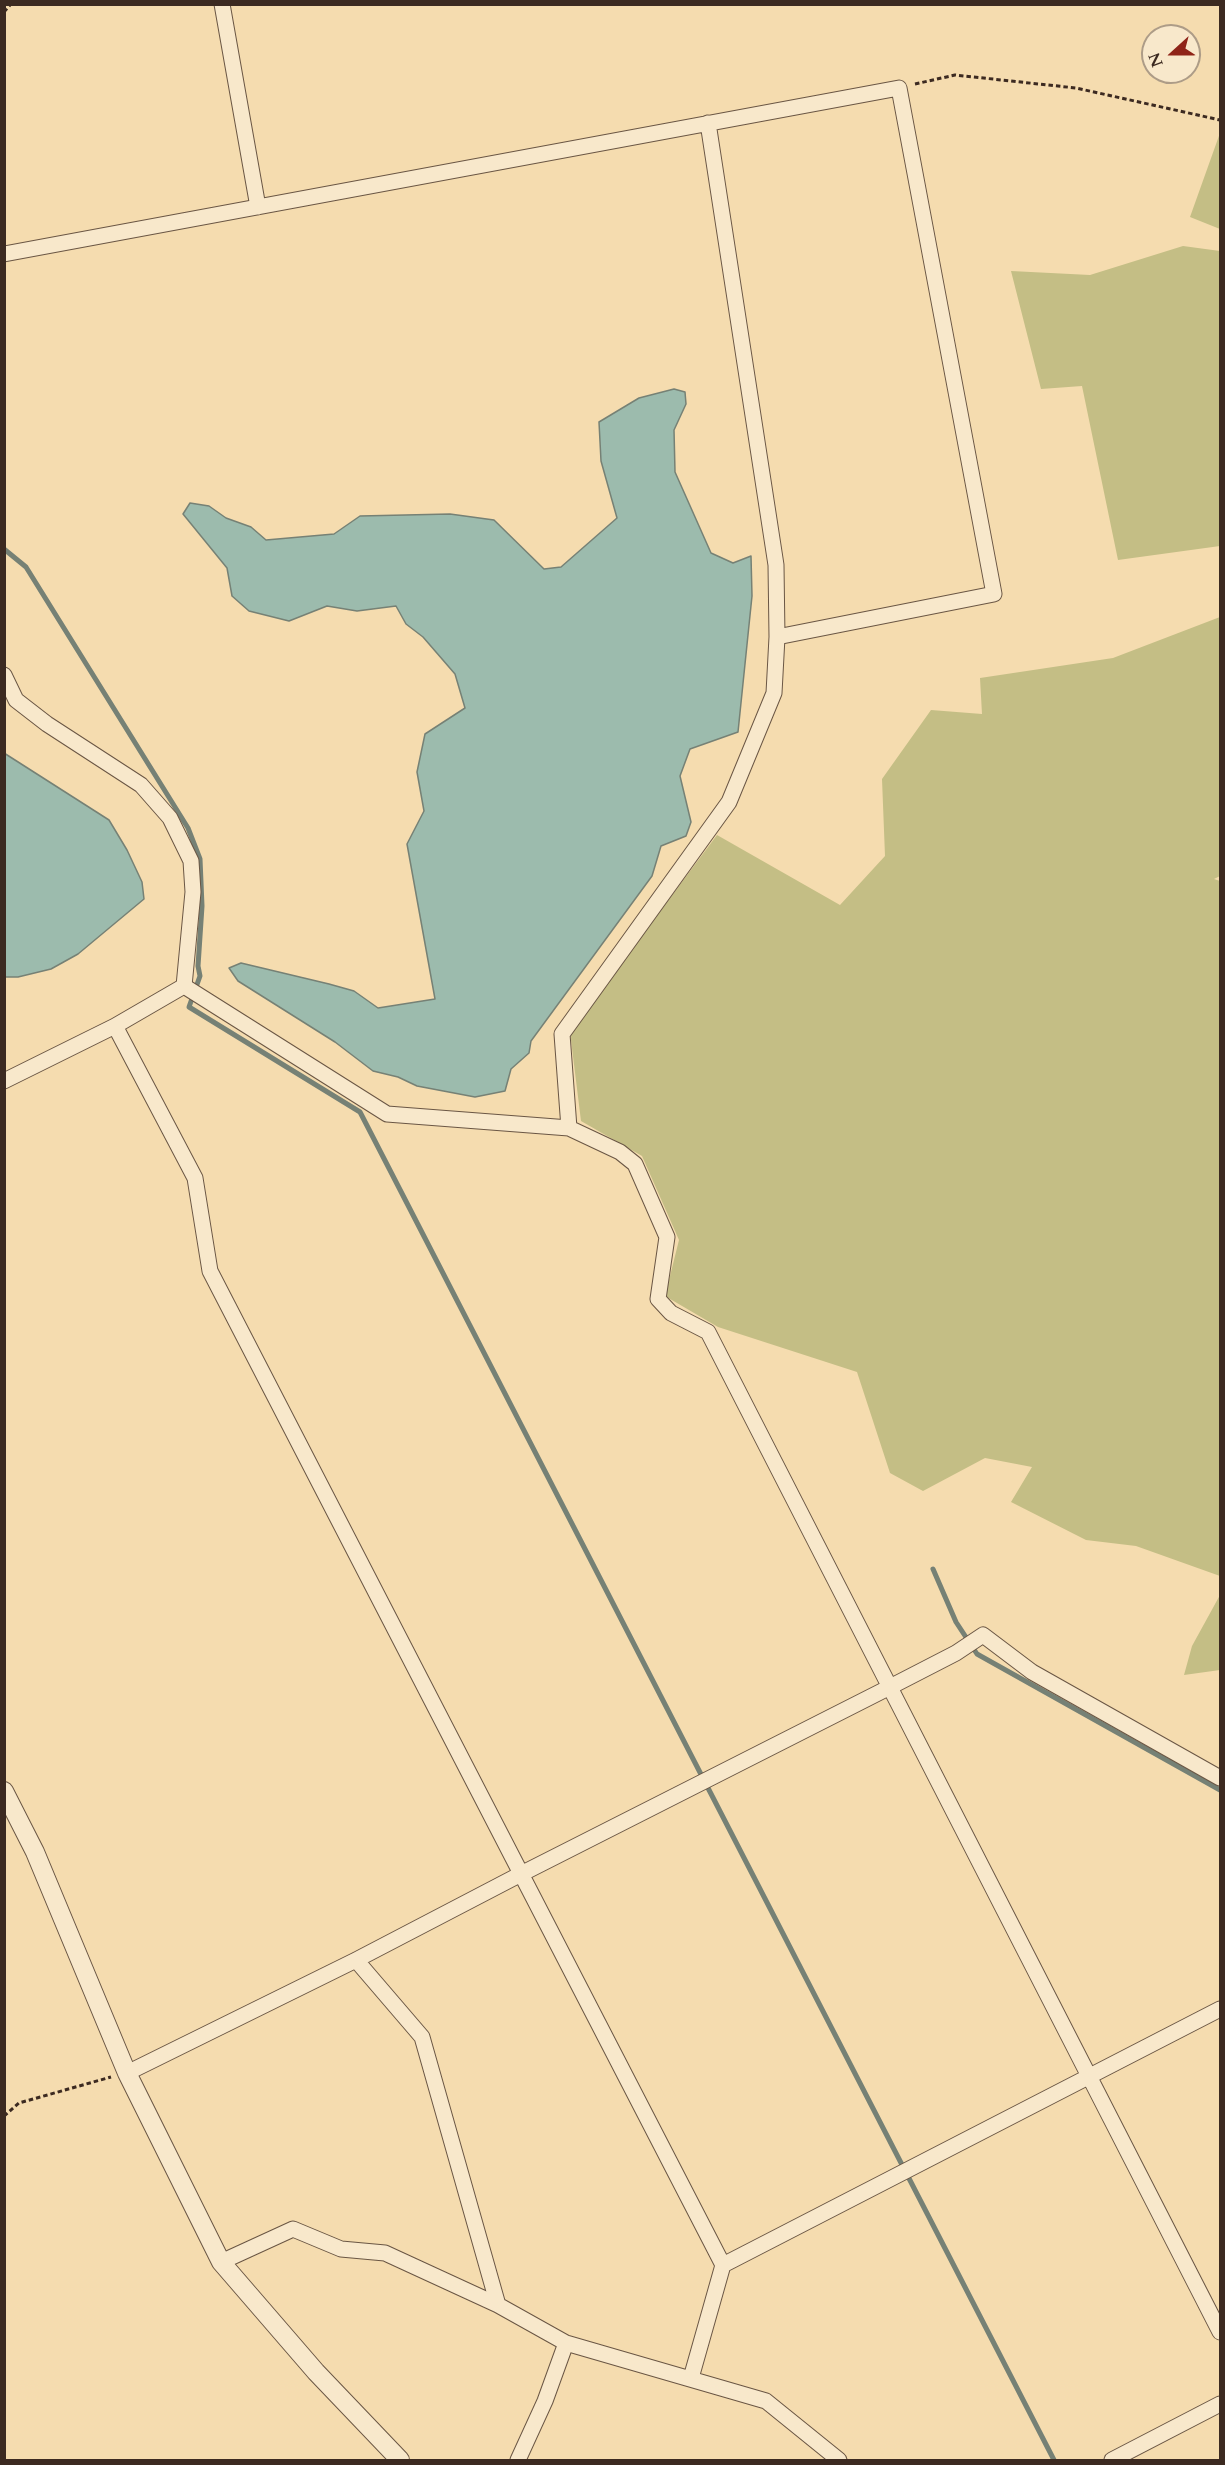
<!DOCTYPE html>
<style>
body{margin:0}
#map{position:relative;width:1225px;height:2465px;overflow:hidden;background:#f5dcaf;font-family:Cardo,serif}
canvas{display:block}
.frame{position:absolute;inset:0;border:6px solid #3c2a21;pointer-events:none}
.north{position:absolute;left:1141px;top:24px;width:60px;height:60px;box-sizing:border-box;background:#f8e8cb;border:2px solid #ad9c87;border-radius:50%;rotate:249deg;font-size:16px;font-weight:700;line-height:24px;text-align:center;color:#3c2a21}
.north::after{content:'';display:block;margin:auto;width:21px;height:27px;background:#8f2418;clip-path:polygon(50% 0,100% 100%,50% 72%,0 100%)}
</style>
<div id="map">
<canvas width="1225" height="2465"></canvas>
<div class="frame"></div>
<div class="north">N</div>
</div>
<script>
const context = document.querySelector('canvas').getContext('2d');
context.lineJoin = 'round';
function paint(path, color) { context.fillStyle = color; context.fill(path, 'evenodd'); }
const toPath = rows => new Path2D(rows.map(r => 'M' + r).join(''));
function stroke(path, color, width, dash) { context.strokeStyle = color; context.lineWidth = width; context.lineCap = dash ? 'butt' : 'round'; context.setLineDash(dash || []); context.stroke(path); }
const green = toPath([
 [1220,133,1220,229,1190,217],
 [1183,246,1220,251,1220,546,1118,560,1082,386,1041,389,1011,271,1090,275],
 [1220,617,1220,876,1214,879,1220,881,1220,1576,1136,1546,1086,1540,1011,1502,1032,1467,985,1458,923,1491,890,1473,857,1372,718,1327,665,1296,679,1240,642,1156,581,1121,570,1032,717,835,840,905,885,856,882,779,931,710,982,714,980,678,1113,658],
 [1220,1595,1220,1670,1184,1675,1192,1646]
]);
const water = toPath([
 [674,389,685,392,686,404,674,430,675,472,711,553,733,563,751,556,752,596,738,732,690,749,680,776,691,822,686,836,661,846,652,876,531,1041,529,1053,511,1069,505,1091,475,1097,417,1086,398,1077,373,1071,335,1042,238,981,229,968,241,963,329,984,354,991,378,1008,435,999,407,844,424,811,417,772,425,734,465,708,455,674,423,637,406,624,396,606,357,611,327,606,289,621,249,611,232,596,227,568,183,514,190,503,209,506,226,518,251,527,266,540,334,534,360,516,450,514,494,520,544,569,561,567,617,518,601,461,599,422,639,398,674,389],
 [4,753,109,820,127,850,142,882,144,899,78,954,51,969,18,977,5,977,4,753]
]);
const stream = toPath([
 [4,549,26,567,188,828,200,859,202,906,198,966,200,976,189,1007,360,1112,1054,2460],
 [933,1569,956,1622,977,1654,1220,1790]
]);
const path = toPath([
 [4,12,11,4],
 [915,84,955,75,1076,88,1220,120],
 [4,2116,19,2103,111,2077]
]);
const minor = toPath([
 [222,4,258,207],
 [4,254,899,88,994,594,777,637],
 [4,675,16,700,47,724,141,785,170,818,191,861,193,892,184,986],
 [184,986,387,1114,569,1128,620,1152,635,1164,667,1237,658,1299,671,1313,708,1332,1220,2332],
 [115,1026,195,1178,210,1271,723,2265,691,2378],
 [4,1081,115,1026,184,986],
 [569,1128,562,1034,729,802,774,693,777,637,776,565,708,123],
 [356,1960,422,2037,498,2305],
 [127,2073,356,1960,521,1874,890,1687,956,1653,983,1635,1032,1672,1220,1778],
 [221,2262,293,2229,341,2249,385,2253,498,2305,566,2343,766,2401,839,2460],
 [723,2265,1220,2009],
 [518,2460,545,2401,566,2343],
 [1112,2460,1220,2404]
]);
const tertiary = toPath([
 [4,1791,35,1852,127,2073,221,2262,316,2372,400,2460]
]);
paint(green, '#c4be85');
paint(water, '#9cbbad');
stroke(water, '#768175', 1.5);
stroke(stream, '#768175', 5);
stroke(minor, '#6a5644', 17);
stroke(tertiary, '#6a5644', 20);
stroke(path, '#3c2a21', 3, [4.5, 3]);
stroke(minor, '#f8e8cb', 15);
stroke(tertiary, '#f8e8cb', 18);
</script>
